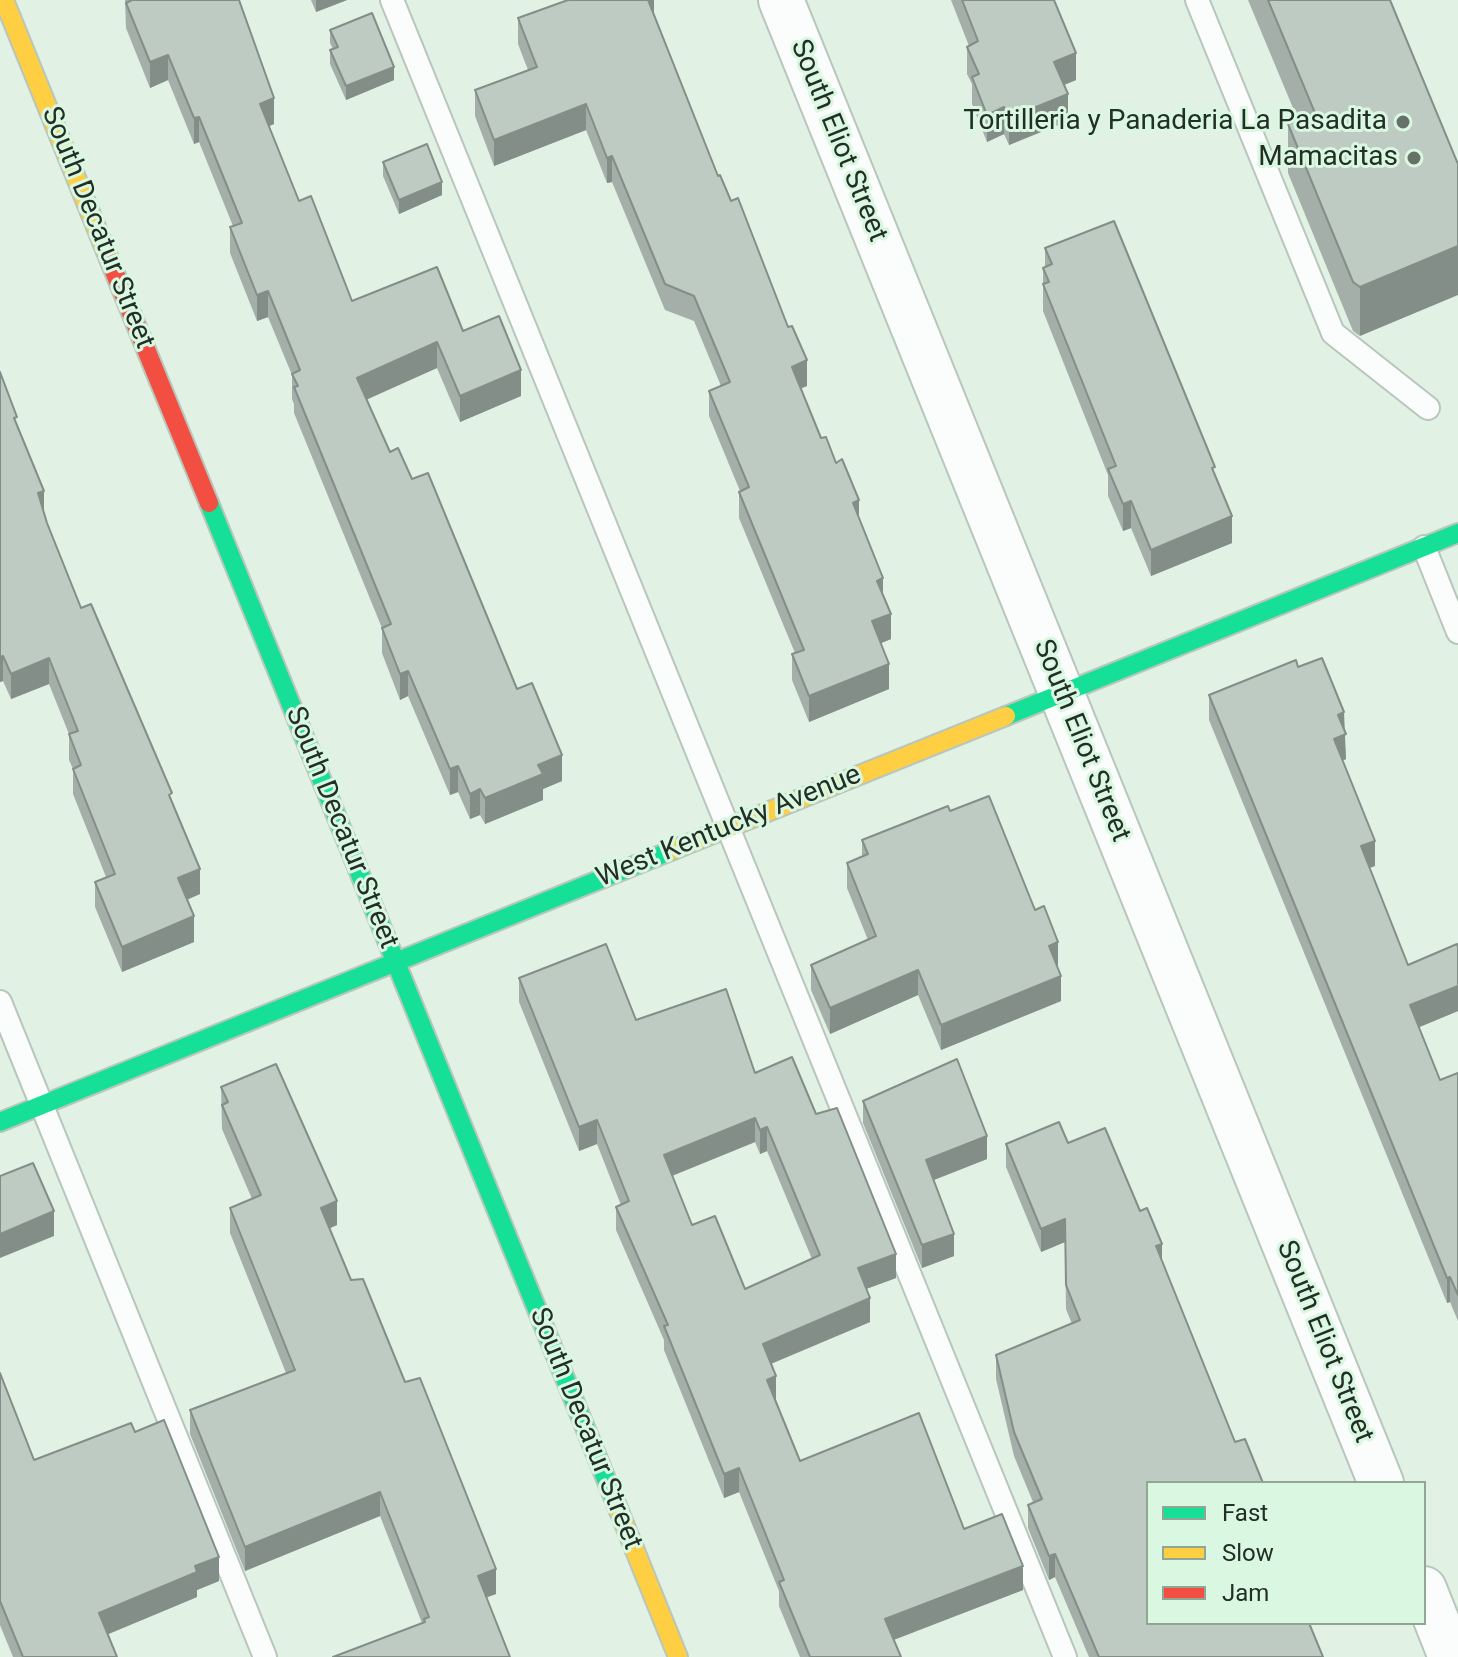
<!DOCTYPE html>
<style>
body{margin:0}
#map{position:relative;width:1458px;height:1657px;overflow:hidden;background:#e1f1e4;font-family:Roboto,sans-serif}
canvas{display:block}
.legend{position:absolute;left:1146px;top:1481px;width:280px;height:144px;box-sizing:border-box;background:#daf8e1;border:2px solid #91a796;margin:0;padding:10px 14px;list-style:none;font-size:24px;color:#232e26}
.legend li{display:flex;align-items:center;gap:16px;height:40px}
.legend b{width:40px;border:2px solid #91a796}
</style>
<div id="map">
<canvas width="1458" height="1657"></canvas>
<ul class="legend">
<li><b style="height:10px;background:#16e098"></b>Fast</li>
<li><b style="height:10px;background:#ffcf43"></b>Slow</li>
<li><b style="height:10px;background:#f24e42"></b>Jam</li>
</ul>
</div>
<script>
const context = document.querySelector('canvas').getContext('2d');
context.lineJoin = 'round';
const toPath = rows => new Path2D(rows.map(r => 'M' + r).join(''));
function stroke(path, color, width, dash) { context.strokeStyle = color; context.lineWidth = width; context.lineCap = dash ? 'butt' : 'round'; context.setLineDash(dash || []); context.stroke(path); }
function paint(path, color) { context.fillStyle = color; context.fill(path, 'evenodd'); }
function drawText(font, color, halo, rows, align = 'center') {
  context.font = font + ' Roboto,sans-serif'; context.lineWidth = 6; context.setLineDash([]); context.textBaseline = 'middle'; context.strokeStyle = halo; context.fillStyle = color; for (const [text, x, y, turn = 0] of rows) {
    context.save(); context.translate(x, y); context.rotate((+turn || 0) * Math.PI / 180); context.textAlign = isNaN(turn) ? turn : align; if (halo) context.strokeText(text, 0, 0); context.fillText(text, 0, 0); context.restore();
  }
}
const lane = toPath([
 [392,0,1065,1657],
 [1197,0,1333,333,1428,408],
 [1424,547,1458,632],
 [0,1002,265,1657]
]);
const street = toPath([
 [781,0,1381,1483],
 [1424,1589,1451,1657]
]);
const fast = toPath([
 [209,503,619,1511],
 [1006,716,1458,533],
 [0,1122,673,850]
]);
const slow = toPath([
 [4,0,109,259],
 [673,850,1006,716],
 [619,1511,678,1657]
]);
const jam = toPath([
 [109,259,209,503]
]);
const wall = toPath([
 [125,0,239,0,274,124,269,126,299,201,352,301,463,331,521,396,460,422,437,368,366,399,390,452,412,479,562,781,543,789,543,800,485,824,480,815,470,819,458,792,450,795,408,696,400,700,382,653,382,628,294,413,294,404,292,399,292,375,268,317,257,321,230,253,230,227,233,226,199,142,194,144,168,80,150,88,126,28],
 [311,0,347,0,316,12],
 [654,0,654,13,718,176,807,386,801,388,821,438,859,519,883,595,891,639,881,643,889,689,809,722,792,680,792,654,795,653,739,518,739,492,740,491,709,416,709,391,721,386,694,321,665,310,612,182,607,183,586,130,494,166,475,116,475,90,528,70,518,44,518,18],
 [951,0,1054,0,1076,80,1064,85,1068,121,1009,145,1004,134,987,142,972,104,972,84,967,74,967,47,969,46],
 [1248,0,1390,0,1360,336,1353,331,1288,173,1288,124,1298,120],
 [330,30,394,80,346,100,330,64,330,50,333,49,330,43],
 [383,162,442,195,399,214,383,176],
 [1045,248,1215,476,1232,543,1151,576,1131,528,1123,531,1108,496,1108,475,1043,311,1043,268,1045,267],
 [0,372,47,523,81,608,172,802,200,894,187,900,194,942,122,972,95,907,95,882,106,877,73,794,73,769,69,760,69,734,49,684,11,699,3,681,0,682],
 [1298,667,1344,731,1346,759,1342,761,1375,866,1369,868,1408,965,1458,947,1458,1011,1419,1027,1440,1080,1458,1073,1458,1321,1450,1302,1447,1303,1209,720,1209,695],
 [950,811,1058,968,1061,1001,941,1050,918,995,830,1034,811,990,811,965,868,940,847,888,847,863,862,857,862,840],
 [519,978,636,1020,755,1073,816,1114,896,1278,866,1289,870,1322,771,1364,775,1400,800,1461,964,1529,1023,1590,894,1640,901,1657,800,1657,779,1606,779,1591,739,1492,724,1498,664,1350,664,1340,616,1230,616,1207,621,1205,597,1144,579,1151,519,1002],
 [755,1142,760,1154,767,1151,812,1259,745,1289,692,1225,672,1176],
 [221,1087,337,1225,330,1228,351,1280,405,1382,496,1594,422,1623,380,1516,245,1571,190,1434,190,1410,286,1373,230,1233,230,1208,252,1199,222,1129],
 [863,1101,987,1159,934,1180,954,1256,922,1268,863,1123],
 [1059,1122,1148,1483,1323,1657,1089,1657,1055,1577,1049,1580,1028,1528,1028,1505,1033,1502,1014,1456,996,1379,996,1355,1072,1324,1066,1309,1065,1242,1041,1252,1006,1167,1006,1144],
 [0,1373,34,1460,135,1432,219,1581,197,1590,197,1597,108,1634,117,1657,13,1657,0,1625]
]);
const shadedWall = toPath([
 [316,0,347,0,316,12],
 [646,0,654,0,654,18],
 [1076,53,1076,80,1054,89,1054,62],
 [168,55,168,80,150,88,150,62],
 [394,67,394,80,346,100,346,86],
 [1068,94,1068,121,1009,145,1009,118],
 [274,98,274,124,260,130,260,104],
 [586,104,586,130,494,166,494,140],
 [1004,107,1004,134,987,142,987,115],
 [199,117,199,142,194,144,194,118],
 [612,156,612,182,607,183,607,158],
 [442,182,442,195,399,214,399,200],
 [1458,246,1458,295,1360,336,1360,287],
 [268,291,268,317,257,321,257,295],
 [437,342,437,368,357,404,357,378],
 [807,360,807,386,792,392,792,367],
 [521,370,521,396,460,422,460,396],
 [44,491,44,516,38,493],
 [859,500,859,526,853,503],
 [1131,501,1131,528,1123,531,1123,504],
 [1232,516,1232,543,1151,576,1151,550],
 [883,578,883,604,877,581],
 [891,614,891,639,872,647,872,621],
 [3,656,3,681,0,682,0,657],
 [49,658,49,684,11,699,11,674],
 [889,664,889,689,809,722,809,696],
 [408,671,408,696,400,700,400,674],
 [1344,712,1346,759,1334,764,1334,739,1338,715],
 [562,755,562,781,543,789,543,800,485,824,485,798,538,765],
 [458,766,458,792,450,795,450,769],
 [480,789,480,815,470,819,470,794],
 [1375,841,1375,866,1361,871,1361,846],
 [200,869,200,894,178,903,178,878],
 [194,916,194,942,122,972,122,947],
 [1058,942,1058,968,1049,946],
 [918,970,918,995,830,1034,830,1008],
 [1061,976,1061,1001,941,1050,941,1025],
 [1458,986,1458,1011,1410,1031,1410,1005],
 [755,1118,755,1142,664,1179,664,1155],
 [597,1120,597,1144,579,1151,579,1127],
 [767,1127,767,1151,760,1154,760,1130],
 [987,1136,987,1159,926,1183,926,1160],
 [337,1201,337,1225,321,1232,321,1208],
 [54,1211,54,1236,0,1258,0,1234],
 [1065,1219,1065,1242,1041,1252,1041,1229],
 [954,1234,954,1256,922,1268,922,1245],
 [1162,1244,1162,1267,1156,1246],
 [896,1254,896,1278,858,1292,858,1268],
 [1450,1277,1450,1302,1447,1303,1447,1278],
 [870,1298,870,1322,763,1367,763,1344],
 [776,1376,776,1400,767,1403,767,1380],
 [739,1468,739,1492,724,1498,724,1474],
 [380,1492,380,1516,245,1571,245,1547],
 [1055,1554,1055,1577,1049,1580,1049,1556],
 [219,1557,219,1581,197,1590,197,1597,99,1638,99,1613,195,1566],
 [1023,1566,1023,1590,885,1643,885,1619],
 [496,1569,496,1594,478,1600,478,1576]
]);
const building = toPath([
 [132,0,239,0,274,98,260,104,299,201,311,196,352,301,437,267,463,331,499,316,521,370,460,396,437,342,357,378,390,452,398,448,412,479,428,473,517,689,532,683,562,755,538,765,543,774,485,798,480,789,470,794,458,766,450,769,408,671,400,674,382,628,391,624,294,387,298,386,292,374,300,370,268,291,257,295,230,227,242,223,199,117,194,118,168,55,150,62,126,3,132,0],
 [568,0,648,0,718,176,720,175,731,201,738,198,788,327,792,326,807,360,792,367,821,438,826,437,836,463,842,459,859,500,853,503,883,578,877,581,891,614,872,621,889,664,809,696,792,654,804,650,739,492,749,487,709,391,730,382,694,296,665,284,612,156,607,158,586,104,494,140,475,90,537,67,518,18,568,0],
 [962,0,1054,0,1076,53,1054,62,1068,94,1009,118,1004,107,987,115,972,77,979,74,967,47,978,41,962,0],
 [1268,0,1390,0,1458,164,1458,246,1360,287,1353,282,1288,124,1315,113,1268,0],
 [372,13,394,67,346,86,330,50,338,47,330,30,372,13],
 [427,144,442,182,399,200,383,162,427,144],
 [1114,221,1215,467,1212,468,1232,516,1151,550,1131,501,1123,504,1108,469,1116,466,1043,284,1049,282,1043,268,1052,264,1045,248,1114,221],
 [0,372,17,417,14,418,44,491,38,493,47,523,81,608,91,604,172,793,169,795,200,869,178,878,194,916,122,947,95,882,115,874,73,769,81,765,69,734,78,731,49,658,11,674,3,656,0,657,0,372],
 [1322,658,1344,712,1338,715,1346,734,1334,739,1375,841,1361,846,1408,965,1457,944,1458,947,1458,986,1410,1005,1440,1080,1458,1073,1458,1295,1450,1277,1447,1278,1209,695,1296,660,1298,667,1322,658],
 [989,796,1035,910,1044,906,1058,942,1049,946,1061,976,941,1025,918,970,830,1008,811,965,876,936,847,863,868,854,862,840,948,806,950,811,989,796],
 [606,944,636,1020,726,989,755,1073,792,1057,816,1114,837,1108,896,1254,858,1268,870,1298,763,1344,776,1376,767,1380,800,1461,919,1413,964,1529,1002,1514,1023,1566,885,1619,901,1657,810,1657,779,1582,784,1580,739,1468,724,1474,664,1326,668,1325,616,1207,629,1201,597,1120,579,1127,519,978,606,944],
 [755,1118,760,1130,767,1127,820,1255,745,1289,715,1216,692,1225,664,1155,755,1118],
 [957,1059,987,1136,926,1160,954,1234,922,1245,863,1101,957,1059],
 [276,1064,337,1201,321,1208,351,1280,363,1279,405,1382,420,1378,496,1569,478,1576,510,1657,333,1657,425,1622,424,1619,429,1617,380,1492,245,1547,190,1410,295,1370,230,1208,261,1195,222,1105,228,1102,221,1087,276,1064],
 [1059,1122,1068,1143,1105,1128,1140,1211,1147,1208,1162,1244,1156,1246,1235,1442,1245,1439,1263,1483,1148,1483,1148,1623,1309,1623,1323,1657,1099,1657,1055,1554,1049,1556,1028,1505,1042,1499,1014,1432,996,1355,1080,1320,1066,1285,1065,1219,1041,1229,1006,1144,1059,1122],
 [33,1163,54,1211,0,1234,0,1176,33,1163],
 [0,1373,34,1460,131,1423,135,1432,164,1420,219,1557,195,1566,197,1572,99,1613,117,1657,23,1657,0,1601,0,1373]
]);
const markers = [
 [1403,122,8,"#667268"],
 [1414,158,8,"#667268"]
];
const poiNames = [
 ["Tortilleria y Panaderia La Pasadita",1387,122],
 ["Mamacitas",1398,158]
];
const streetNames = [
 ["South Eliot Street",838,141,68],
 ["South Decatur Street",97,228,68],
 ["South Eliot Street",1081,741,68],
 ["West Kentucky Avenue",729,827,-22],
 ["South Decatur Street",341,828,68],
 ["South Eliot Street",1324,1342,68],
 ["South Decatur Street",585,1429,68]
];
stroke(lane, '#b9c6bc', 26);
stroke(street, '#b9c6bc', 48);
stroke(fast, '#b9c6bc', 22);
stroke(slow, '#b9c6bc', 22);
stroke(jam, '#b9c6bc', 22);
stroke(lane, '#fafdfb', 22);
stroke(street, '#fafdfb', 44);
stroke(fast, '#16e098', 18);
stroke(slow, '#ffcf43', 18);
stroke(jam, '#f24e42', 18);
paint(wall, '#a3afa8');
paint(shadedWall, '#848e88');
paint(building, '#bdcbc3');
stroke(building, '#848e88', 2);
for (const [x, y, r, color] of markers) { const dot = new Path2D(); dot.arc(x, y, r, 0, 2 * Math.PI); context.fillStyle = color; context.fill(dot); stroke(dot, '#daf8e1', 3); }
drawText('28px', '#232e26', '#daf8e1', poiNames, 'right');
drawText('28px', '#232e26', '#daf8e1', streetNames);
</script>
